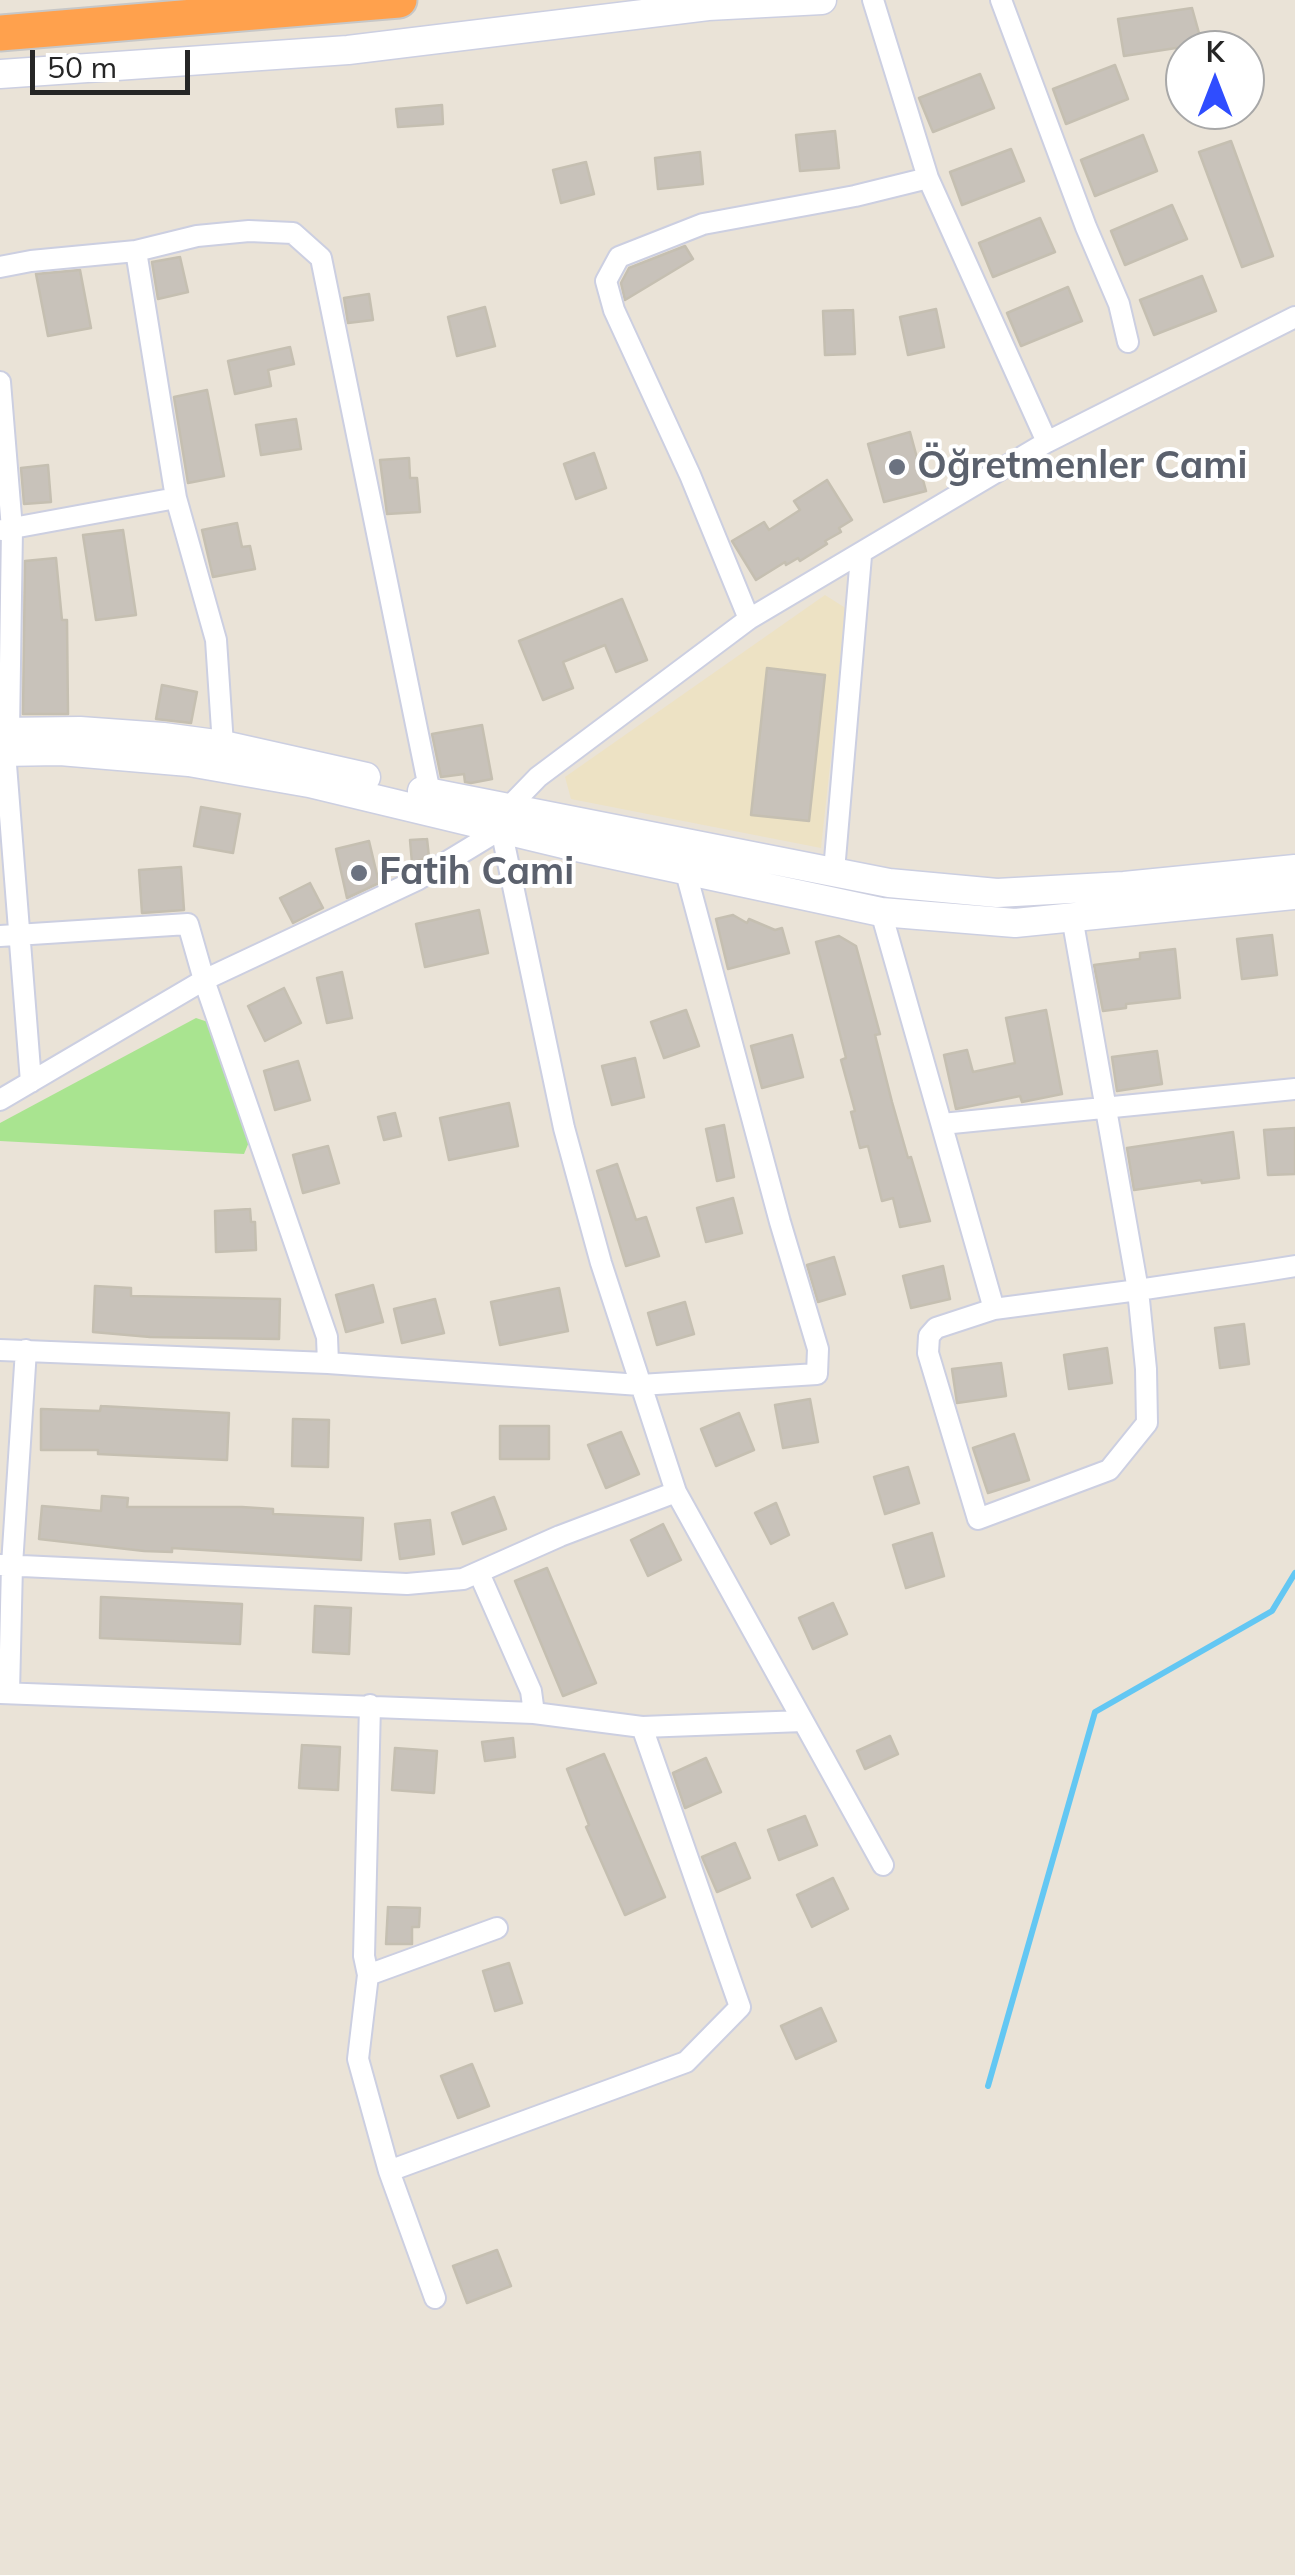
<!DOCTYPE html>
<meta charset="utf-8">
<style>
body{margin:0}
#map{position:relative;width:1295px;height:2575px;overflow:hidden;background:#eae3d7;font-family:Mulish,sans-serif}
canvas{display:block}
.north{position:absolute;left:1165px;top:30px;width:100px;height:100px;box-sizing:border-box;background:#fff;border:2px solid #a8a8a8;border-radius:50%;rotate:0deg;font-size:28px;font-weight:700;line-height:40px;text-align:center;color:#262626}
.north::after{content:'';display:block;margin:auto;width:35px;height:45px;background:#2f4dff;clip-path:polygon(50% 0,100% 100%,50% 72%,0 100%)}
.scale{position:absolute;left:30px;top:50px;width:160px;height:45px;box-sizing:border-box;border:5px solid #262626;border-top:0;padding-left:12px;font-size:30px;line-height:35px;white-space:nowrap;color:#262626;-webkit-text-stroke:8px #fff;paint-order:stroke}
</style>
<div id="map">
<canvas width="1295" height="2575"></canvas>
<div class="north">K</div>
<div class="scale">50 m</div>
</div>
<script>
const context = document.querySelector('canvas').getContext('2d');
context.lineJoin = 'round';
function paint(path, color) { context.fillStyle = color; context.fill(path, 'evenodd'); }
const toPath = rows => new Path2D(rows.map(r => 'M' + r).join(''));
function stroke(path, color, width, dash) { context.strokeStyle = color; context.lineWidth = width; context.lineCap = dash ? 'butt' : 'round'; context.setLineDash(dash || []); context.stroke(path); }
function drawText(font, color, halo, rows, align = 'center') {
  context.font = font + ' Mulish,sans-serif'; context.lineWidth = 8; context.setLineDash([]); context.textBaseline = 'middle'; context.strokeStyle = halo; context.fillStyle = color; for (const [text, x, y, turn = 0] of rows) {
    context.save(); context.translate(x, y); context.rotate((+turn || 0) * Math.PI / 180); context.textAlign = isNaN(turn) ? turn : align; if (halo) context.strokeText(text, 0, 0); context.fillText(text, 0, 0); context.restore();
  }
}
const education = toPath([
 [825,595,847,609,821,848,571,799,565,777]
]);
const green = toPath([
 [196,1018,208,1022,249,1142,244,1154,0,1141,0,1123]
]);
const stream = toPath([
 [988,2086,1095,1712,1272,1611,1295,1573]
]);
const building = toPath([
 [1192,8,1202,44,1124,56,1118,19,1192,8],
 [1115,65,1128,99,1066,124,1053,89,1115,65],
 [980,74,994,108,933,132,919,98,980,74],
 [442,105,443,124,398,127,396,109,442,105],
 [835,131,839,168,800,171,796,135,835,131],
 [1143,135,1157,171,1095,196,1081,160,1143,135],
 [1231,141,1273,256,1242,267,1199,152,1231,141],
 [1011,149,1024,181,962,205,950,172,1011,149],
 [700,152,703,184,658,189,655,158,700,152],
 [586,162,594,194,561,203,553,170,586,162],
 [1172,205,1187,239,1125,265,1111,231,1172,205],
 [1040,218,1055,252,993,277,979,243,1040,218],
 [685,246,693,259,625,300,621,283,629,268,685,246],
 [180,257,188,292,158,299,152,262,180,257],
 [80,270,91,328,48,336,36,274,80,270],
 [1202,276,1216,311,1154,335,1140,300,1202,276],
 [1068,287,1082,321,1021,346,1007,313,1068,287],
 [369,294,373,320,348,323,344,298,369,294],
 [485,307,495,346,457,356,448,317,485,307],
 [936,309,944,347,908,355,900,317,936,309],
 [853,310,855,354,825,355,823,311,853,310],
 [290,347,294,364,268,370,271,386,235,394,228,361,290,347],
 [207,390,224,476,188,483,174,397,207,390],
 [296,419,301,449,261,455,256,425,296,419],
 [910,432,926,491,884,502,868,444,910,432],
 [594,453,606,488,576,499,564,464,594,453],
 [409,458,410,478,417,478,420,512,387,514,380,460,409,458],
 [48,465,51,502,24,504,21,468,48,465],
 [827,480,852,520,839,528,841,532,825,541,827,544,800,561,798,558,786,565,785,562,756,580,732,541,764,522,769,530,800,510,794,501,827,480],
 [237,523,242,547,250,546,255,569,213,577,202,530,237,523],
 [123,530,136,615,96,620,83,535,123,530],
 [56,558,62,620,67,620,68,714,23,714,25,561,56,558],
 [622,599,647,660,616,672,605,645,563,662,573,688,543,700,519,641,622,599],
 [767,668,825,675,809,821,751,815,767,668],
 [162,685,197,692,191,723,156,719,162,685],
 [482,725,492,779,471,783,465,782,464,774,441,777,432,734,482,725],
 [201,807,240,814,233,853,194,846,201,807],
 [427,839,429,857,412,863,410,840,427,839],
 [369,841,379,883,347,898,336,849,369,841],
 [181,867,184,910,142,913,139,870,181,867],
 [310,883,323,908,293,923,280,898,310,883],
 [479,910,488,953,425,967,416,924,479,910],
 [733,915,747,923,749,919,775,930,782,928,789,953,728,969,716,919,733,915],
 [1272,935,1277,975,1242,979,1237,939,1272,935],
 [839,936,856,946,880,1034,875,1035,892,1102,908,1158,911,1157,930,1221,900,1227,893,1198,882,1201,868,1146,860,1148,851,1112,855,1111,841,1060,846,1058,816,942,839,936],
 [1175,949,1180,998,1126,1004,1126,1008,1103,1011,1094,965,1140,959,1140,953,1175,949],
 [342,972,352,1018,327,1023,317,978,342,972],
 [284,988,301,1023,265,1041,248,1006,284,988],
 [686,1010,699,1046,664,1058,651,1022,686,1010],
 [1046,1010,1062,1094,1022,1102,1020,1096,956,1109,944,1055,967,1050,973,1072,1015,1063,1006,1018,1046,1010],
 [792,1035,803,1077,762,1088,751,1046,792,1035],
 [1157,1051,1162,1084,1117,1091,1112,1057,1157,1051],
 [635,1058,644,1097,612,1105,602,1066,635,1058],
 [298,1061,310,1100,275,1110,264,1071,298,1061],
 [509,1103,518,1146,449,1160,440,1118,509,1103],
 [395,1113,401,1136,384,1140,378,1117,395,1113],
 [724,1125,734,1177,717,1181,706,1129,724,1125],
 [1295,1128,1295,1174,1268,1175,1264,1130,1295,1128],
 [1233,1132,1239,1178,1202,1183,1201,1180,1134,1190,1127,1148,1233,1132],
 [328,1146,339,1183,303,1193,293,1155,328,1146],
 [617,1164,636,1220,646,1217,659,1256,626,1266,597,1171,617,1164],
 [733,1198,742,1233,706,1242,697,1208,733,1198],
 [250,1209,251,1222,255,1222,256,1250,216,1252,215,1211,250,1209],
 [834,1257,845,1294,818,1302,807,1265,834,1257],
 [943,1266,950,1299,911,1308,903,1276,943,1266],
 [373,1285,383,1322,346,1332,336,1295,373,1285],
 [95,1286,131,1288,131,1296,280,1299,279,1339,150,1337,93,1332,95,1286],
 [559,1288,568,1331,500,1345,491,1302,559,1288],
 [435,1299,444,1333,402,1343,394,1309,435,1299],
 [685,1302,694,1334,657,1345,648,1313,685,1302],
 [1244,1324,1249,1364,1220,1368,1215,1328,1244,1324],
 [1107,1348,1112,1383,1069,1389,1064,1355,1107,1348],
 [1001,1363,1006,1396,957,1403,952,1369,1001,1363],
 [810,1399,818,1442,783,1448,775,1405,810,1399],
 [101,1406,229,1413,227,1460,98,1454,98,1450,41,1450,41,1409,100,1411,101,1406],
 [739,1413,754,1450,716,1466,701,1429,739,1413],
 [293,1419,329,1420,328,1467,292,1466,293,1419],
 [500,1426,549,1426,549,1459,500,1459,500,1426],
 [621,1432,639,1474,606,1488,588,1445,621,1432],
 [1014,1434,1029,1480,988,1493,973,1448,1014,1434],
 [908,1467,919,1503,885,1514,874,1477,908,1467],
 [102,1496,128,1498,127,1507,242,1507,273,1509,273,1514,363,1518,361,1560,172,1548,172,1552,144,1551,39,1539,42,1506,101,1511,102,1496],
 [494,1497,506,1529,463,1544,452,1513,494,1497],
 [776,1503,789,1535,771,1544,755,1513,776,1503],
 [430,1520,434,1554,400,1559,395,1524,430,1520],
 [663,1524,681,1560,648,1576,631,1540,663,1524],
 [932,1533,944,1576,906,1588,893,1545,932,1533],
 [547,1568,596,1683,563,1696,515,1581,547,1568],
 [101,1597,242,1604,240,1644,100,1638,101,1597],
 [833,1603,847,1634,813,1649,799,1618,833,1603],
 [315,1606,351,1608,349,1654,313,1652,315,1606],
 [890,1736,898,1754,865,1769,857,1751,890,1736],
 [513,1738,515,1757,485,1761,482,1742,513,1738],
 [302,1745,340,1747,338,1790,299,1788,302,1745],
 [395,1748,437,1751,434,1793,392,1790,395,1748],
 [604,1754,665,1897,625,1915,586,1827,589,1825,567,1769,604,1754],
 [706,1758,721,1792,685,1808,673,1773,706,1758],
 [805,1816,817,1845,779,1860,768,1830,805,1816],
 [735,1843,750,1878,717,1892,702,1857,735,1843],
 [833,1878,848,1909,812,1927,797,1895,833,1878],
 [388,1907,420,1908,419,1927,412,1927,412,1944,386,1944,388,1907],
 [509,1963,522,2003,495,2011,483,1971,509,1963],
 [821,2008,836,2041,796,2059,781,2026,821,2008],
 [472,2064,489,2106,458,2118,441,2076,472,2064],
 [497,2250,511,2286,467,2303,453,2266,497,2250]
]);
const street = toPath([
 [873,0,928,178,1047,442],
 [1001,0,1086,227,1119,304,1128,342],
 [136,251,176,498,216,640,223,745],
 [0,267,31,261,136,251,197,236,249,231,293,233,321,258,430,793],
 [0,382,12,529,9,732,5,752,31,1082],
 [2,530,176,498],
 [749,619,690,475,614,310,606,281,619,257,703,224,855,196,928,178],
 [834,871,861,556],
 [881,912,994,1309],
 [1072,917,1138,1290,1146,1369,1147,1423,1109,1470,978,1519,928,1353,929,1336,936,1328,994,1309,1138,1290,1252,1273,1295,1266],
 [0,936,188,924,204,980,327,1337,328,1363,0,1350],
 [0,1100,204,980,417,880,501,829],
 [942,1124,1295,1089],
 [328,1363,640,1385,817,1374,818,1349,780,1222,685,869],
 [0,1565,407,1584,463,1579,560,1536,676,1492],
 [479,1573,531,1691,534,1713],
 [0,1693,534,1713,642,1727,803,1721],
 [9,1693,12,1565,26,1350],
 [370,1705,364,1956,368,1975,358,2059,389,2171,435,2298],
 [883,1865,676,1492,601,1263,564,1128,501,829,509,807,538,777,749,619,1047,442,1295,317],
 [368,1975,497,1928],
 [389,2171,686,2062,740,2007,642,1727]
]);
const secondary = toPath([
 [0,74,348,50,708,6,822,0],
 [0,732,80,731,163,737,223,745,366,777],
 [0,752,60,751,189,762,309,783,563,844,881,912,1015,923,1295,895],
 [422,791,889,883,997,893,1124,886,1295,869]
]);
const highway = toPath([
 [0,33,399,0]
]);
const markers = [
 [897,467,10,"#6b7280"],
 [359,873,10,"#6b7280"]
];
const worshipNames = [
 ["Öğretmenler Cami",917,467],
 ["Fatih Cami",379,873]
];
paint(education, '#ede2c4');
paint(green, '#a9e490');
stroke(stream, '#63c7f3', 6);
paint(building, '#c8c2ba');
stroke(building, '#c5bfb1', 2.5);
stroke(street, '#cccfe1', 24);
stroke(secondary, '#cccfe1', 31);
stroke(highway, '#c7c7c7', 39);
stroke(street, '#fff', 20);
stroke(secondary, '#fff', 28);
stroke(highway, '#ffa14d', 35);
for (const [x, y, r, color] of markers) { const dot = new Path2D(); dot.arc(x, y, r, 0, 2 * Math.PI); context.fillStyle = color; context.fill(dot); stroke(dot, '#fff', 4); }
drawText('bold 38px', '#5b616d', '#fff', worshipNames, 'left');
</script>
